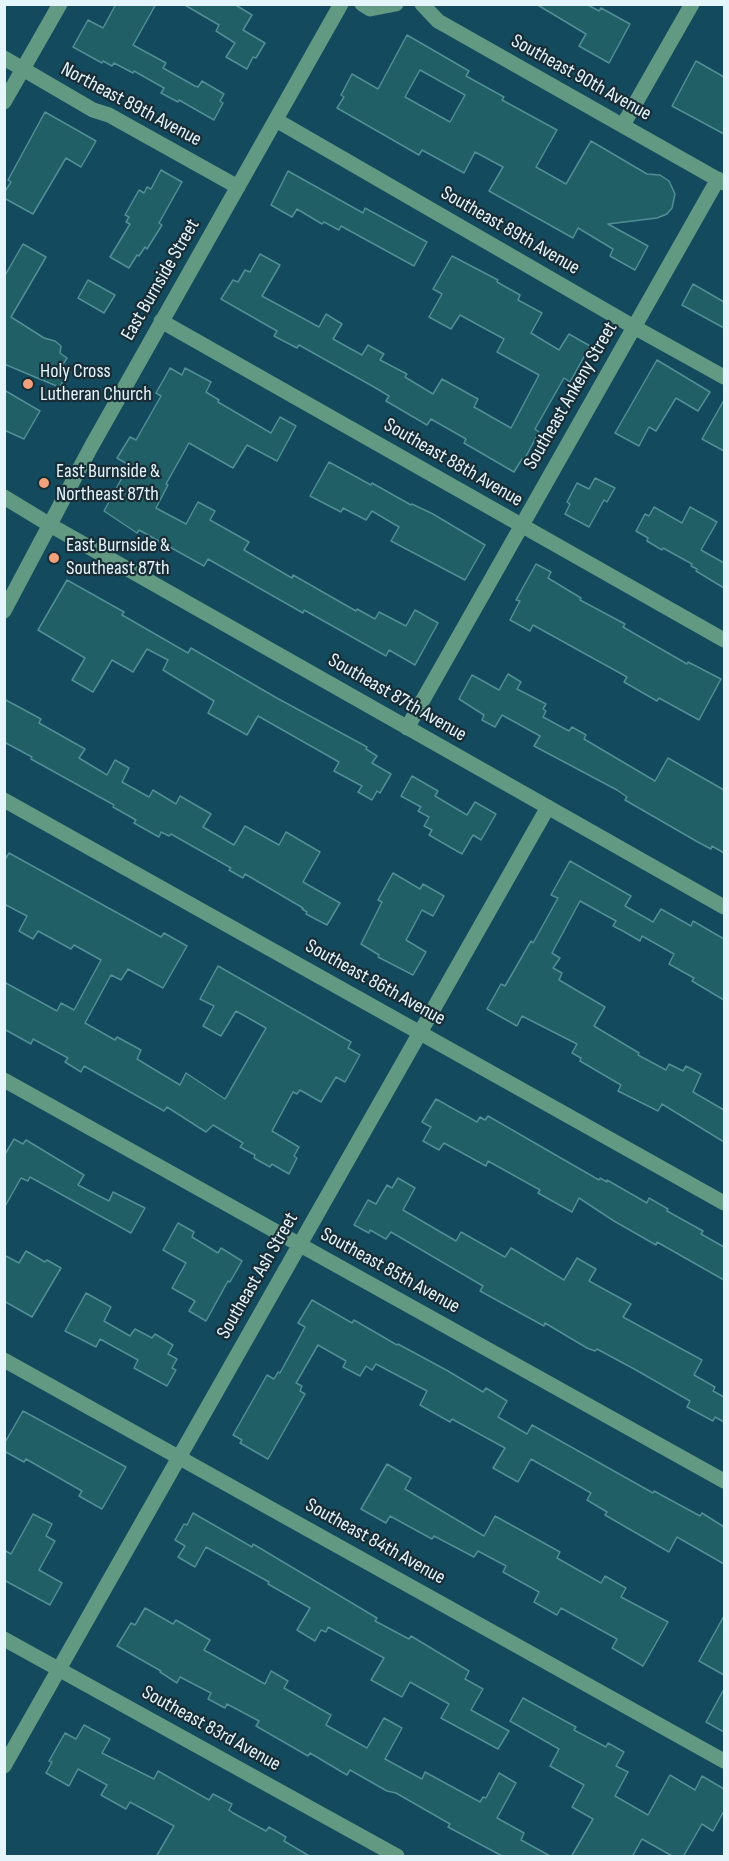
<!DOCTYPE html>
<style>
body{margin:0}
#map{position:relative;width:729px;height:1861px;overflow:hidden;background:#144a5d;font-family:"Sofia Sans Condensed",sans-serif}
canvas{display:block}
.frame{position:absolute;inset:0;border:6px solid #e5f5fc;pointer-events:none}
</style>
<div id="map">
<canvas width="729" height="1861"></canvas>
<div class="frame"></div>
</div>
<script>
const context = document.querySelector('canvas').getContext('2d');
context.lineJoin = 'round';
function paint(path, color) { context.fillStyle = color; context.fill(path, 'evenodd'); }
const toPath = rows => new Path2D(rows.map(r => 'M' + r).join(''));
function stroke(path, color, width, dash) { context.strokeStyle = color; context.lineWidth = width; context.lineCap = dash ? 'butt' : 'round'; context.setLineDash(dash || []); context.stroke(path); }
function drawText(font, color, halo, rows, align = 'center') {
  context.font = font + ' "Sofia Sans Condensed",sans-serif'; context.lineWidth = 4.5; context.setLineDash([]); context.textBaseline = 'middle'; context.strokeStyle = halo; context.fillStyle = color; for (const [text, x, y, turn = 0] of rows) {
    context.save(); context.translate(x, y); context.rotate((+turn || 0) * Math.PI / 180); context.textAlign = isNaN(turn) ? turn : align; if (halo) context.strokeText(text, 0, 0); context.fillText(text, 0, 0); context.restore();
  }
}
const building = toPath([
 [116,4,156,4,133,45,166,63,163,68,195,86,198,87,202,81,224,94,220,101,223,103,214,120,179,100,178,102,161,93,164,88,134,71,133,73,114,63,112,66,103,61,102,63,73,47,88,20,103,28,116,4],
 [183,4,234,4,252,15,243,30,265,43,256,58,253,57,247,69,226,57,235,43,216,31,219,25,183,4],
 [536,4,586,4,599,11,601,8,630,24,609,63,579,46,586,34,536,4],
 [407,35,469,71,466,76,504,97,502,100,557,130,536,167,566,184,591,141,647,174,660,175,669,181,675,194,672,208,667,214,657,218,608,224,648,246,635,270,610,256,613,249,578,228,573,238,489,191,503,167,475,152,464,173,422,150,419,155,337,108,344,97,341,95,352,74,378,89,407,35],
 [420,70,465,95,450,122,405,97,420,70],
 [696,61,724,77,724,134,672,106,696,61],
 [45,112,96,141,81,167,66,158,33,214,4,198,4,193,11,182,8,180,45,112],
 [161,170,182,182,159,223,162,225,147,249,145,247,139,256,137,255,129,268,110,257,130,224,126,222,129,217,125,215,139,190,144,193,147,187,151,189,161,170],
 [288,171,363,213,365,208,427,242,414,266,341,226,339,230,324,222,322,224,297,209,292,217,271,205,288,171],
 [23,244,46,257,11,317,44,338,55,341,61,346,60,353,67,358,62,366,70,372,59,387,4,364,4,277,23,244],
 [260,254,280,265,262,296,319,327,326,314,342,324,333,339,362,355,368,345,384,354,380,360,407,374,405,377,433,394,442,379,478,399,474,407,511,428,539,375,497,352,504,339,460,315,451,329,429,317,442,294,433,289,452,256,498,280,497,282,520,295,518,300,542,313,531,333,559,350,569,334,590,346,570,382,564,378,535,429,539,432,524,460,522,459,514,472,464,443,466,439,431,419,427,425,386,401,389,396,374,387,299,345,297,348,274,336,277,331,221,299,233,280,238,282,245,270,250,272,260,254],
 [88,280,115,295,104,313,78,298,88,280],
 [693,284,724,302,724,328,682,305,693,284],
 [657,360,710,392,698,411,676,398,656,431,649,427,639,446,615,433,657,360],
 [170,368,182,375,185,368,211,382,206,392,219,400,218,402,271,433,280,417,296,426,277,461,247,445,233,468,189,443,166,484,168,485,156,508,186,524,198,502,215,511,210,520,249,542,244,550,292,578,293,575,356,611,357,609,375,619,379,612,406,626,415,610,438,623,415,665,389,650,386,656,304,610,303,613,208,559,204,566,139,530,137,533,104,511,129,465,117,458,130,437,136,440,161,396,156,393,170,368],
 [4,390,40,411,24,439,4,430,4,390],
 [724,400,724,451,702,439,724,400],
 [329,462,371,485,372,483,411,505,412,504,433,514,485,545,465,580,391,541,399,527,372,511,366,520,343,508,341,512,310,496,329,462],
 [595,478,615,488,607,502,604,500,589,527,565,514,570,504,567,502,577,483,589,489,595,478],
 [654,507,682,523,690,507,717,522,701,550,724,563,724,588,696,571,697,569,691,566,692,564,663,548,662,550,647,541,648,538,636,531,645,514,649,516,654,507],
 [536,564,551,572,548,578,581,598,580,600,625,624,623,627,687,664,688,662,721,679,699,720,659,698,657,701,624,682,627,677,533,625,530,631,510,620,520,601,516,600,536,564],
 [67,580,124,612,122,615,188,653,191,648,275,697,367,747,366,749,377,756,372,763,391,774,380,793,377,791,372,800,358,792,362,786,334,771,339,762,258,716,247,735,208,713,214,701,163,670,168,660,147,649,133,672,112,660,93,692,72,680,85,658,38,630,67,580],
 [508,674,521,682,517,689,546,704,543,709,546,711,543,717,569,731,572,727,586,735,584,739,655,781,668,758,724,790,724,853,712,846,711,849,696,841,625,800,627,797,617,790,534,746,540,736,502,715,495,727,482,720,484,715,459,699,472,675,499,690,508,674],
 [4,699,41,719,39,723,85,749,79,758,107,775,115,760,129,768,122,782,149,797,153,790,176,804,180,796,211,814,203,827,234,845,245,826,279,845,286,832,320,852,303,882,340,903,327,925,306,914,307,912,302,909,303,908,245,874,243,878,229,870,231,868,171,834,169,836,161,832,159,837,134,823,136,820,113,807,114,805,31,759,32,757,4,742,4,699],
 [412,776,438,791,435,796,467,815,475,802,496,814,481,840,473,835,462,854,429,835,432,830,424,826,429,817,418,811,421,807,401,796,412,776],
 [9,853,161,937,164,933,187,946,163,988,128,969,121,980,111,975,85,1023,115,1040,117,1037,141,1050,137,1059,180,1085,186,1073,225,1099,266,1028,236,1011,221,1036,203,1026,214,1006,200,999,218,966,351,1042,348,1048,360,1055,345,1082,336,1077,321,1102,300,1090,297,1094,293,1092,272,1131,299,1147,294,1156,297,1158,289,1174,272,1164,270,1167,254,1158,255,1155,240,1147,243,1143,213,1125,206,1132,167,1107,164,1111,84,1066,81,1072,65,1062,68,1058,33,1039,31,1044,4,1029,4,982,57,1011,61,1003,74,1010,101,960,74,945,71,949,38,931,33,939,19,931,27,916,4,904,4,861,9,853],
 [570,861,631,896,625,906,653,922,661,909,691,926,693,921,724,939,724,1000,692,981,694,978,669,964,674,954,642,936,640,941,623,931,613,926,616,921,580,901,552,953,560,958,553,968,562,973,559,980,605,1007,594,1026,639,1053,638,1055,666,1070,669,1064,683,1071,686,1066,701,1074,693,1092,724,1110,724,1142,662,1104,658,1111,618,1091,621,1085,580,1061,581,1058,572,1053,577,1044,522,1016,517,1026,487,1009,501,984,505,986,531,941,533,943,558,898,551,895,570,861],
 [393,873,420,889,423,884,444,896,433,916,422,910,406,940,426,952,413,975,378,957,379,955,361,944,382,902,378,900,393,873],
 [436,1099,477,1122,480,1117,485,1120,488,1116,599,1180,600,1178,607,1182,607,1180,647,1203,649,1198,668,1209,667,1211,703,1231,701,1234,724,1247,724,1280,657,1242,656,1245,614,1221,579,1198,572,1212,538,1193,540,1190,488,1161,486,1166,444,1143,439,1150,423,1141,431,1127,422,1122,436,1099],
 [14,1139,23,1144,26,1140,84,1175,78,1185,109,1201,113,1192,145,1208,131,1233,30,1177,28,1181,21,1178,4,1208,4,1156,14,1139],
 [398,1178,415,1188,403,1210,456,1241,461,1232,505,1257,511,1248,564,1280,577,1258,596,1269,589,1281,631,1304,623,1317,702,1360,694,1375,715,1387,713,1391,724,1397,724,1422,715,1417,713,1421,687,1407,690,1401,636,1370,597,1349,595,1351,587,1348,545,1323,544,1326,480,1291,483,1286,391,1232,386,1239,370,1230,369,1233,354,1225,368,1200,376,1204,387,1185,392,1188,398,1178],
 [178,1223,194,1232,192,1237,218,1253,221,1248,242,1261,230,1282,228,1281,206,1321,189,1311,195,1301,172,1288,186,1263,163,1250,178,1223],
 [26,1251,45,1262,47,1260,61,1268,32,1317,4,1301,4,1255,19,1263,26,1251],
 [86,1293,111,1307,104,1321,130,1336,135,1329,152,1338,155,1334,173,1345,168,1354,177,1359,172,1368,176,1370,167,1386,134,1368,138,1360,100,1339,96,1347,65,1331,86,1293],
 [312,1300,352,1323,354,1320,397,1345,398,1344,448,1371,483,1392,486,1388,507,1401,498,1417,527,1434,532,1425,653,1493,654,1491,700,1516,702,1513,724,1527,724,1564,677,1537,669,1552,605,1515,607,1512,587,1500,591,1493,531,1459,518,1482,493,1468,505,1448,452,1419,450,1422,420,1405,427,1391,376,1364,372,1370,366,1366,360,1376,343,1367,346,1361,318,1345,296,1383,302,1386,300,1391,305,1394,268,1459,240,1443,242,1440,233,1435,267,1375,274,1379,278,1372,280,1373,305,1327,298,1323,312,1300],
 [23,1411,126,1467,102,1509,79,1496,82,1491,26,1459,24,1462,4,1451,4,1444,23,1411],
 [387,1464,411,1478,405,1489,484,1536,495,1516,560,1552,557,1558,601,1583,605,1576,626,1588,621,1597,668,1622,643,1666,612,1648,617,1639,561,1608,557,1615,534,1602,539,1592,503,1572,506,1566,478,1551,474,1557,434,1536,432,1539,390,1516,386,1523,361,1509,387,1464],
 [193,1513,252,1547,253,1544,377,1618,375,1621,409,1639,411,1636,469,1671,465,1679,483,1689,471,1710,509,1731,498,1749,441,1718,449,1704,410,1682,402,1697,371,1680,384,1658,328,1627,326,1632,321,1630,315,1641,297,1630,310,1608,268,1584,269,1582,206,1547,195,1567,178,1557,185,1546,175,1540,184,1524,187,1525,193,1513],
 [33,1514,52,1524,46,1536,55,1541,39,1570,62,1583,50,1605,4,1580,4,1550,11,1554,33,1514],
 [145,1608,173,1624,176,1620,210,1640,204,1650,265,1684,271,1671,288,1681,284,1688,331,1715,326,1725,367,1748,384,1718,402,1728,385,1759,422,1779,425,1772,480,1802,483,1797,486,1798,499,1773,516,1783,497,1818,524,1833,521,1840,552,1857,504,1857,448,1827,450,1824,396,1793,387,1791,350,1770,347,1775,310,1753,308,1756,256,1726,259,1721,227,1704,225,1708,208,1699,211,1693,180,1677,177,1683,160,1672,161,1671,117,1646,131,1623,135,1625,145,1608],
 [724,1616,724,1675,699,1661,724,1616],
 [724,1689,724,1732,706,1722,724,1689],
 [523,1698,576,1727,574,1730,606,1747,608,1743,624,1752,616,1766,628,1772,615,1796,648,1815,670,1775,695,1790,702,1776,724,1789,724,1811,713,1831,702,1824,683,1857,674,1857,642,1839,632,1857,571,1857,593,1819,572,1807,584,1785,550,1766,559,1749,510,1721,523,1698],
 [84,1725,110,1739,102,1753,154,1779,158,1771,209,1800,213,1794,232,1804,229,1810,233,1813,266,1831,269,1827,286,1837,284,1841,311,1857,156,1857,174,1826,130,1802,126,1809,101,1795,107,1785,78,1769,69,1786,46,1773,52,1762,49,1761,65,1733,76,1739,84,1725]
]);
const minor = toPath([
 [362,4,370,9,396,4],
 [422,4,438,21,724,183],
 [4,58,93,110,109,115,238,187],
 [4,102,60,4],
 [276,120,634,327,724,377],
 [623,125,692,4],
 [161,321,724,640],
 [4,497,50,525,724,907],
 [4,611,91,447,341,4],
 [407,728,718,179],
 [4,800,724,1203],
 [4,1080,724,1481],
 [4,1360,724,1761],
 [4,1639,397,1856],
 [4,1766,548,807]
]);
const markers = [
 [28,384,6,"#f1a17c"],
 [44,483,6,"#f1a17c"],
 [54,558,6,"#f1a17c"]
];
const streetNames = [
 ["Southeast 90th Avenue",581,78,29],
 ["Northeast 89th Avenue",131,105,28],
 ["Southeast 89th Avenue",510,231,30],
 ["East Burnside Street",161,280,-60],
 ["Southeast Ankeny Street",571,396,-60],
 ["Southeast 88th Avenue",453,463,30],
 ["Southeast 87th Avenue",397,698,30],
 ["Southeast 86th Avenue",375,983,29],
 ["Southeast 85th Avenue",390,1271,29],
 ["Southeast Ash Street",258,1276,-60],
 ["Southeast 84th Avenue",375,1542,29],
 ["Southeast 83rd Avenue",211,1729,29]
];
const poiNames = [
 ["Holy Cross",40,372],
 ["Lutheran Church",40,395],
 ["East Burnside &",56,472],
 ["Northeast 87th",56,495],
 ["East Burnside &",66,546],
 ["Southeast 87th",66,569]
];
paint(building, '#205f66');
stroke(building, '#518e95', 1.5);
stroke(minor, '#619982', 15);
for (const [x, y, r, color] of markers) { const dot = new Path2D(); dot.arc(x, y, r, 0, 2 * Math.PI); context.fillStyle = color; context.fill(dot); stroke(dot, '#182d36', 2); }
drawText('20px', '#e5f5fc', '#182d36', streetNames);
drawText('20px', '#e5f5fc', '#182d36', poiNames, 'left');
</script>
